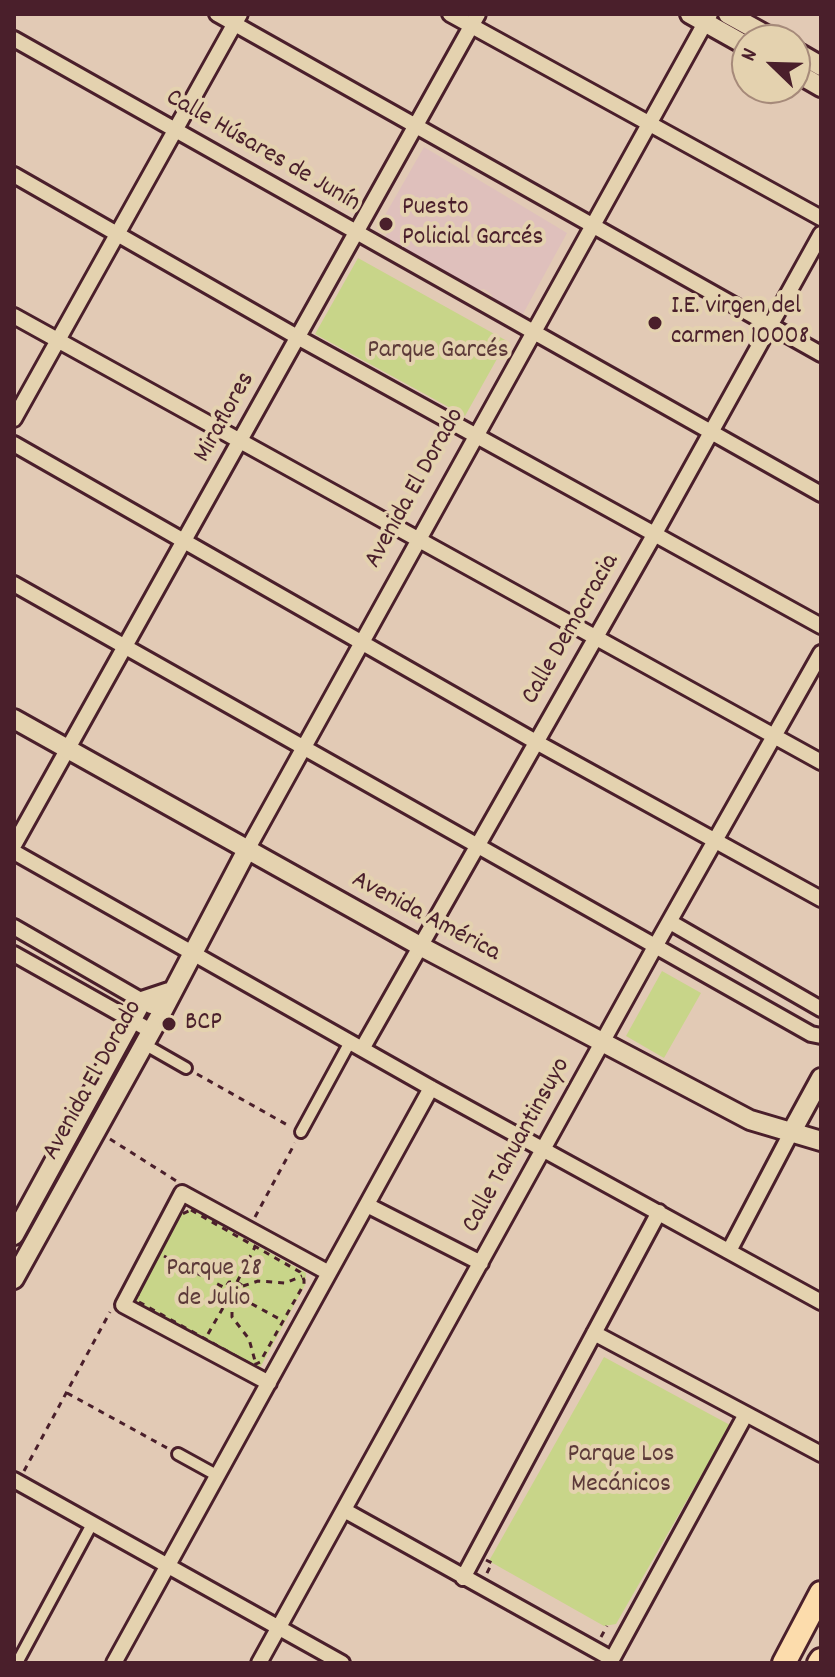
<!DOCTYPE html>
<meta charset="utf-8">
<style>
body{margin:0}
#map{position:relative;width:835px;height:1677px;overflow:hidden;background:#e2cab5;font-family:Dekko,sans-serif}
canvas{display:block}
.frame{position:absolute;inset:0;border:16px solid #4a1f2b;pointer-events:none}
.north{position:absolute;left:731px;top:24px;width:80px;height:80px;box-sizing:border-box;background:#e4d2af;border:2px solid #a68a7a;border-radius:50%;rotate:293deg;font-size:22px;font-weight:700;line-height:32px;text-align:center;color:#4a1f2b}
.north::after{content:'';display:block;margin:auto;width:28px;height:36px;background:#4a1f2b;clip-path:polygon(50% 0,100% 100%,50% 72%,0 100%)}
</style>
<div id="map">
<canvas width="835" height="1677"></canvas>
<div class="frame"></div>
<div class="north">N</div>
</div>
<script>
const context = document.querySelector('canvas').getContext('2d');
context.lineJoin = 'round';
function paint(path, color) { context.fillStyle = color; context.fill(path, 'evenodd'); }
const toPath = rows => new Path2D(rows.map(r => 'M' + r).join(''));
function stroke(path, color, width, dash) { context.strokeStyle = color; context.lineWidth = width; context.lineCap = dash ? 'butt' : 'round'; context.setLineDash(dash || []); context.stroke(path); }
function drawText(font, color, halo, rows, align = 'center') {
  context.font = font + ' Dekko,sans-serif'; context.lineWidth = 8; context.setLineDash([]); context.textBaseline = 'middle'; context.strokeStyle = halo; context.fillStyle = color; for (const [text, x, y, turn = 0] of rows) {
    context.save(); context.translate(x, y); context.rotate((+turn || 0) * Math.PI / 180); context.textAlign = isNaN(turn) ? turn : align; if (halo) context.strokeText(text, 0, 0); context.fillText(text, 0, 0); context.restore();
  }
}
const built = toPath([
 [424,147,567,233,523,314,495,301,491,294,484,289,478,290,385,237,395,220,385,215]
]);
const green = toPath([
 [358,258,507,341,465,416,315,334],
 [662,971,701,993,664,1058,626,1036],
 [191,1209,306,1273,305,1285,261,1366,253,1368,139,1306,137,1303,135,1290,176,1215],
 [604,1357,730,1425,616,1624,604,1626,489,1561]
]);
const path = toPath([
 [197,1074,291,1127],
 [110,1139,178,1182],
 [191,1210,300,1272,304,1280,304,1284,260,1362,256,1364,252,1365,139,1302,137,1291,178,1216,191,1210],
 [255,1217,295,1143],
 [164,1256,225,1288],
 [237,1282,243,1286,243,1294,237,1300,232,1300,225,1296,225,1288,229,1282,237,1282,255,1247],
 [243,1286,258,1281,285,1283,302,1276],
 [241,1298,283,1321],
 [232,1300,232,1317,249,1339,255,1361],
 [208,1334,228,1299],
 [67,1393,169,1449],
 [24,1471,110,1312],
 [486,1560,492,1563,486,1575],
 [601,1637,607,1626]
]);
const pedestrian = toPath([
 [144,1044,186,1068],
 [301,1132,350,1042],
 [178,1454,218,1476],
 [17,1663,92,1524]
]);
const minor = toPath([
 [217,14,821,354],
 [450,14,821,218],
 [14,39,821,494],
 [14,175,299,338,821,626],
 [14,316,821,762],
 [14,419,240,14],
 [14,444,536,742,821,899],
 [14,584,811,1034,821,1036],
 [14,845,478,14],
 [247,850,710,14],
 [14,852,431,1088,821,1302],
 [670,922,821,1009],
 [14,927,151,1006],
 [14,954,151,1031],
 [362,1049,654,535,821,234],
 [367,1205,481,1263],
 [729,1251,791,1133],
 [594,1333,821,1454],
 [269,1383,123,1305,182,1193,329,1273],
 [14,1480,342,1663],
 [344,1510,612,1659],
 [463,1578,659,1212],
 [114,1663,431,1088],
 [259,1663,656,945,821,653],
 [610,1663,746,1414]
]);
const tertiary = toPath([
 [690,14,747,46],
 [728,14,775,40],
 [795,51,821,66],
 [795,72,821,87],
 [14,719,420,946,750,1120,821,1141],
 [791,1133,821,1078],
 [14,1235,142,1001,172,991],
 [14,1279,162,1012,247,850]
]);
const primary = toPath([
 [784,1663,821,1593],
 [819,1663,821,1660]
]);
const markers = [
 [386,224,8,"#4a1f2b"],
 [655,323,8,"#4a1f2b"],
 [169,1024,8,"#4a1f2b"]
];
const streetNames = [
 ["Calle Húsares de Junín",262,152,30],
 ["Miraflores",226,418,-61],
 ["Avenida El Dorado",416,489,-61],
 ["Calle Democracia",572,630,-60],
 ["Avenida América",425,918,28],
 ["Avenida El Dorado",94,1081,-61],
 ["Calle Tahuantinsuyo",518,1146,-61]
];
const poiNames = [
 ["Puesto",402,209],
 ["Policial Garcés",402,239],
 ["I.E. virgen del",671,308],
 ["carmen 10008",671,338],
 ["BCP",185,1024]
];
const parkNames = [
 ["Parque Garcés",438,352],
 ["Parque 28",214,1270],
 ["de Julio",214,1300],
 ["Parque Los",621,1456],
 ["Mecánicos",621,1486]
];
paint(built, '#dfc0bc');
paint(green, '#c8d589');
stroke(pedestrian, '#4a1f2b', 16);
stroke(minor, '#4a1f2b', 20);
stroke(tertiary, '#4a1f2b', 24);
stroke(primary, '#4a1f2b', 28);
stroke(path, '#4a1f2b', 3, [6, 6]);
stroke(pedestrian, '#e4d2af', 10);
stroke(minor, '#e4d2af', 14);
stroke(tertiary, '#e4d2af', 18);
stroke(primary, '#fcdcac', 22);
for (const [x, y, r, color] of markers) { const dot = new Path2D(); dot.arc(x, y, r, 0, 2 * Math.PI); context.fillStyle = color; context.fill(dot); stroke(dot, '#e4d2af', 3); }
drawText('26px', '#4a1f2b', '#e4d2af', streetNames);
drawText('26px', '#4a1f2b', '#e4d2af', poiNames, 'left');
drawText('26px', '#5d3a39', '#e4d2af', parkNames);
</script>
